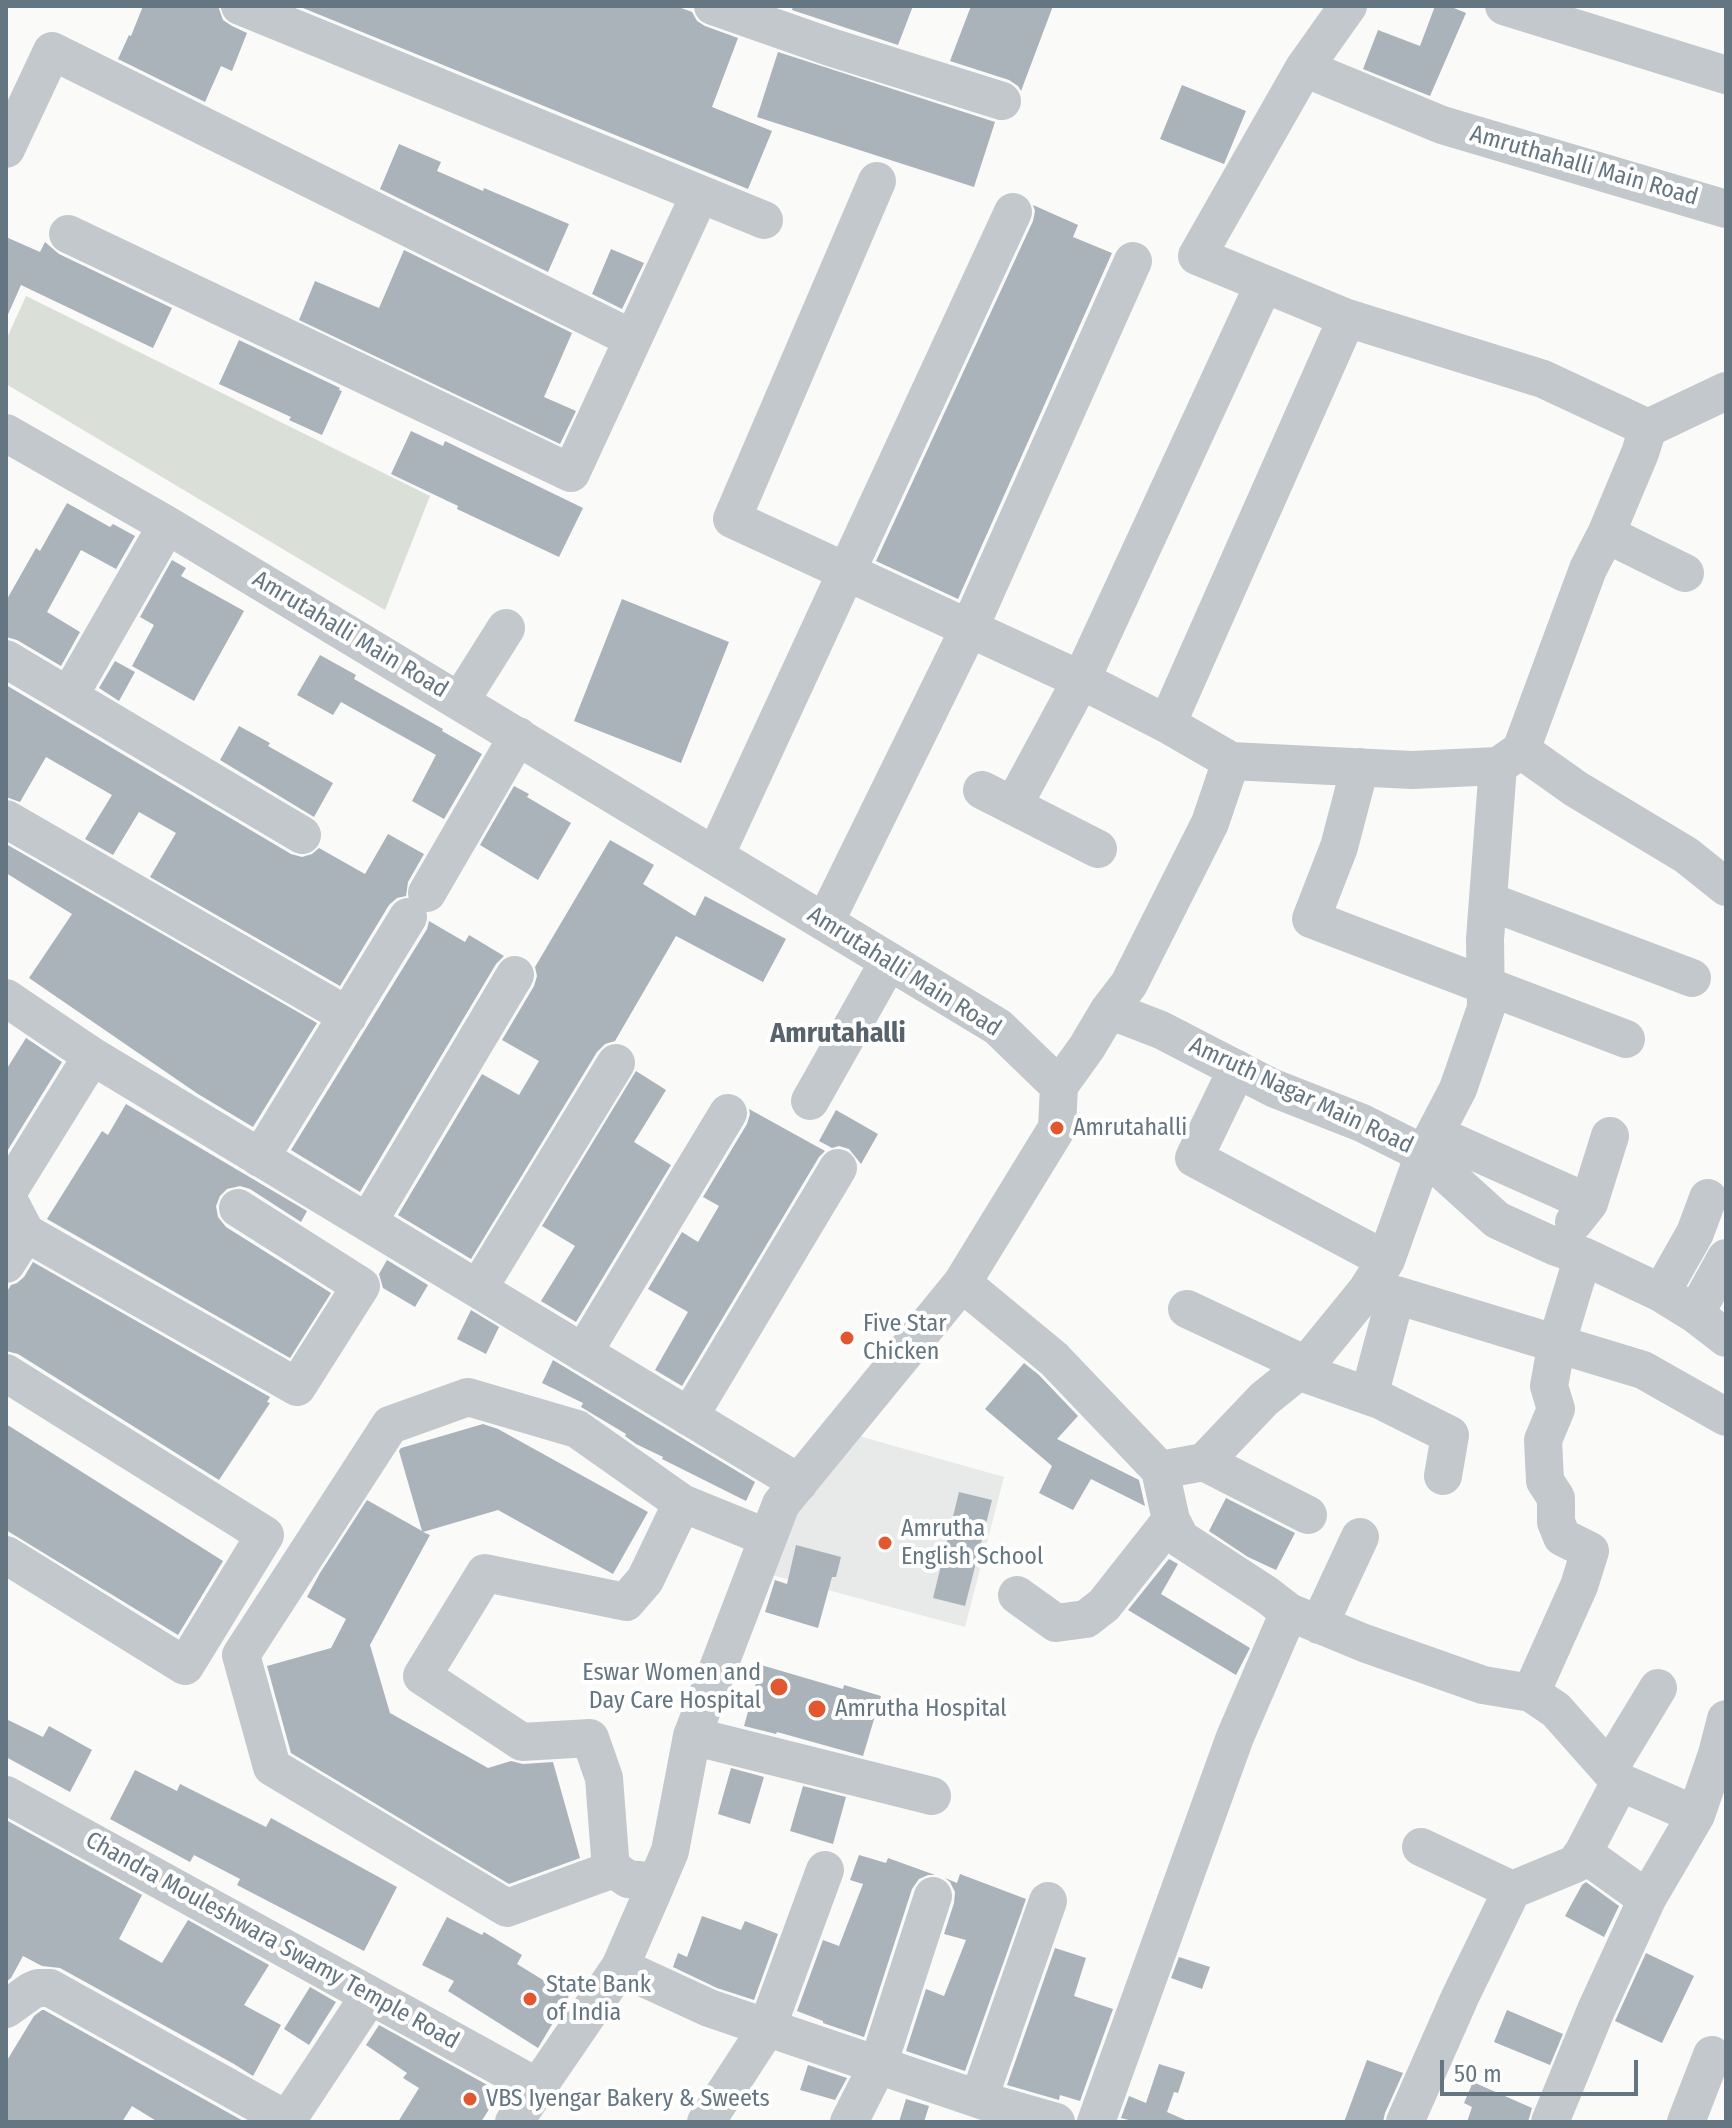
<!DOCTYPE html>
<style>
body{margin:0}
#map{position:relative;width:1732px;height:2128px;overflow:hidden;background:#fafaf8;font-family:"Fira Sans Condensed",sans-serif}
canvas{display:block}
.frame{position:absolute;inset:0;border:8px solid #657683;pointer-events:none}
.scale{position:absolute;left:1440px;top:2060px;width:198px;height:36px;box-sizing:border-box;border:4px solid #657683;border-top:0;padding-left:10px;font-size:24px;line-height:28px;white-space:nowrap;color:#657683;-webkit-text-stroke:6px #fff;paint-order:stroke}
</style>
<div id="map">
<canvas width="1732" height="2128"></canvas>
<div class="frame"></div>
<div class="scale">50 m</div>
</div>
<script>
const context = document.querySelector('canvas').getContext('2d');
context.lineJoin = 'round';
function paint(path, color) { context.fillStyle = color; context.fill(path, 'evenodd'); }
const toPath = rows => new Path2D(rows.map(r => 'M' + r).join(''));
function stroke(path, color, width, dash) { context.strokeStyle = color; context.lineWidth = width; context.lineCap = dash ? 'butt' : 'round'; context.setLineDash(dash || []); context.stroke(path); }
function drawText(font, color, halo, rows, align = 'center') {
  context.font = font + ' "Fira Sans Condensed",sans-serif'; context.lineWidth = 8; context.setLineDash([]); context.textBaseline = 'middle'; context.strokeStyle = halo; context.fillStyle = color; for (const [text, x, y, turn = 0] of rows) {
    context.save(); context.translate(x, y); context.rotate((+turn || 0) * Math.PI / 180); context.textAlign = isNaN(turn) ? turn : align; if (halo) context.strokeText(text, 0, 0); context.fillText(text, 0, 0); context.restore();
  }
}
const built = toPath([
 [859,1436,1004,1477,965,1627,772,1575,795,1512]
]);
const green = toPath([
 [26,296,430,496,385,610,6,384,6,340]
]);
const building = toPath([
 [143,6,218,6,223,20,232,26,247,33,232,71,221,66,205,102,118,59,129,35,131,36],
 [298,6,676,6,692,12,697,21,705,26,738,38,712,107,772,131,748,189],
 [793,6,913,6,898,45,792,10],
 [971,6,1053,6,1021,91,1018,86,1009,80,950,61],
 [1435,6,1449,6,1466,13,1430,96,1363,69,1378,30,1420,46],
 [778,52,995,122,974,187,757,117],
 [1182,85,1246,111,1224,164,1160,139],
 [399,144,441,162,437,171,483,191,484,188,569,224,548,272,380,189],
 [1033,205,1078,225,1073,237,1112,253,958,599,876,561,1033,221,1035,211],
 [6,237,40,252,45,242,59,254,172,308,153,348,21,285,6,319],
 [611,249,644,263,622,309,592,294],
 [404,250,572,333,544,397,576,411,560,444,299,320,315,281,379,308],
 [239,340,340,388,339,390,342,391,322,435,289,420,291,417,219,384],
 [411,431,443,446,445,441,583,508,559,557,457,509,458,506,391,474],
 [67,503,110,527,113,524,135,536,116,569,81,550,47,612,80,632,61,666,17,640,6,637,6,601,36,548,40,551],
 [172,560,186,568,181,576,244,611,194,701,132,666,154,625,140,617],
 [622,599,729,642,681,763,574,721],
 [320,655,356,675,354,679,443,729,442,731,482,754,444,819,412,801,436,755,341,702,333,715,297,695],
 [115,661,135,672,119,701,99,688],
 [6,685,291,854,302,857,312,854,319,848,365,874,388,834,424,854,408,882,406,896,397,898,389,905,340,986,150,877,176,833,139,812,113,855,85,839,112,795,46,757,20,802,6,797],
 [239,726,270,743,268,746,333,783,314,817,220,760],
 [514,786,529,794,527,797,571,823,538,880,480,845],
 [610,840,654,865,643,884,695,916,705,896,786,939,763,982,676,936,615,1041,605,1044,597,1052,471,1259,398,1215,482,1074,519,1095,539,1061,502,1040,534,986,537,976,535,967],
 [6,844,317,1023,253,1127,198,1094,29,978,72,914,6,873],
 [429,921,465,942,469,935,504,956,496,964,360,1192,291,1150,427,929],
 [26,1038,62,1062,6,1153,6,1070],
 [636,1071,666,1090,634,1142,671,1165,576,1322,541,1301,575,1246,542,1226],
 [126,1104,307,1211,301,1222,250,1189,240,1186,227,1189,220,1196,216,1206,218,1217,226,1227,331,1293,290,1358,47,1219,102,1131,108,1135],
 [749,1109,825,1151,819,1157,682,1386,655,1370,688,1312,648,1289,682,1232,698,1242,719,1206,703,1197,747,1124,750,1114],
 [836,1110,878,1134,861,1164,849,1149,839,1146,832,1148,819,1141],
 [387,1260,428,1285,415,1307,383,1288,379,1274],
 [33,1262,270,1397,267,1402,270,1403,219,1480,18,1354,6,1351,6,1293,11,1285,17,1283,24,1277],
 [471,1310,499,1327,486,1354,457,1339],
 [553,1360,755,1482,746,1501,662,1459,663,1457,636,1444,625,1436,626,1434,581,1407,583,1403,542,1383],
 [1024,1363,1039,1375,1078,1416,1057,1439,1139,1480,1145,1506,1091,1479,1073,1510,1039,1493,1052,1466,985,1409],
 [6,1424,223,1561,178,1635,6,1530],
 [483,1424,498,1429,648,1512,613,1574,498,1510,423,1532,430,1535,370,1645,390,1713,488,1768,511,1761,523,1764,553,1762,580,1858,509,1884,291,1753,267,1666,331,1648,346,1619,307,1597,320,1573,367,1500,422,1531,399,1451,401,1448],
 [959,1492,992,1500,965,1606,933,1598],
 [1226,1498,1295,1533,1276,1570,1248,1557,1209,1531],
 [796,1545,841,1557,836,1577,832,1577,818,1628,765,1612,775,1580,787,1584],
 [1169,1559,1178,1564,1161,1594,1250,1648,1236,1675,1128,1610],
 [761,1665,843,1689,844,1685,881,1696,863,1756,777,1732,776,1734,744,1726],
 [6,1719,43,1737,49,1726,92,1750,70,1792,6,1757],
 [731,1768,764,1777,750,1824,718,1814],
 [135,1770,177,1791,180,1784,266,1827,271,1818,397,1887,364,1951,237,1885,240,1879,194,1855,190,1862,110,1819],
 [803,1786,846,1797,833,1844,790,1831],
 [6,1820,142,1895,119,1939,162,1963,188,1920,269,1965,244,2005,281,2025,253,2076,234,2064,60,1968,42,1966,23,1956,11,1978,6,1982],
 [859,1855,886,1863,888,1858,935,1875,928,1875,919,1879,912,1889,864,2037,823,2023,823,2021,797,2011,823,1940,839,1946,863,1884,850,1880],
 [960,1874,1026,1899,965,2071,906,2051,926,1989,944,1996,966,1940,944,1934,954,1903,955,1892,950,1882,945,1878,957,1883],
 [1586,1882,1619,1906,1604,1937,1565,1916,1582,1885],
 [702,1916,741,1930,745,1921,778,1934,754,2000,717,1988,673,1967,678,1953,687,1957],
 [447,1917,482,1935,484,1932,522,1955,517,1964,569,1996,538,2048,448,1991,454,1981,422,1965],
 [1055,1948,1086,1958,1074,1996,1113,2009,1080,2101,1060,2095,1059,2100,1007,2085],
 [1646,1953,1694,1976,1662,2043,1615,2021],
 [1179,1957,1210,1967,1202,1989,1171,1978],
 [310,1987,336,2002,309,2045,284,2029],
 [42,2010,44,2010,245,2122,158,2122,132,2106,122,2122,6,2122,6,2062,34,2016],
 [1507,2010,1563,2034,1550,2065,1494,2042],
 [379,2025,500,2092,481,2122,398,2122,419,2088,403,2078,407,2073,366,2045],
 [1367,2060,1403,2073,1385,2113,1383,2122,1344,2122],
 [1159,2064,1185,2072,1178,2093,1174,2092,1167,2112,1190,2122,1136,2122,1121,2118,1129,2096,1146,2103],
 [808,2065,847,2078,835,2100,800,2090],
 [1473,2082,1532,2108,1528,2122,1467,2122,1472,2107,1464,2103],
 [906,2099,929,2106,924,2122,899,2122]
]);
const minor = toPath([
 [240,6,764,220],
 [713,6,830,47,1002,101],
 [1504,6,1726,75],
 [1304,68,1348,6],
 [6,149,52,51,633,339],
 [877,181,732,519,1081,680,1167,724,1347,318,1197,256,1304,68,1442,125,1726,209],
 [68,234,571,473,700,194],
 [1648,428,1726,391],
 [6,433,167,525,998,1027,1059,1086,1057,1128,962,1283,781,1504,692,1736,670,1851,651,1896,620,1967,514,2122],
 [1606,534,1685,573],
 [6,659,302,835],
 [69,696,167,525],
 [460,701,506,628],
 [1167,724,1231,761],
 [1521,750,1576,789,1686,855,1726,887],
 [1360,767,1339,847,1311,919,1626,1039],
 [982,790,1098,849],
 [1013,806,1081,680,1264,284],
 [6,819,348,1016],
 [715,856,1013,212],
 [427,893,518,736],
 [1488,901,1692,978],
 [825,922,969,629,1133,261],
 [6,998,92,1056,799,1483],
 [1109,1010,1129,984,1210,823,1231,761,1412,770,1498,766,1521,750,1588,569,1606,534,1640,453,1648,428,1543,379,1347,318],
 [92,1056,6,1195,26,1233,297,1387,361,1286,238,1208],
 [1237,1069,1194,1158,1386,1260],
 [1059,1086,1087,1047,1109,1010,1161,1030,1273,1088,1362,1123,1424,1154,1497,1220,1556,1247,1583,1256,1661,1293,1695,1314,1726,1338],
 [810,1101,889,961],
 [1435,1134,1589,1203],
 [260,1158,408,917],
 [368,1222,515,975],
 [1574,1222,1589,1203,1610,1136],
 [6,1264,26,1233],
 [962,1283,1054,1359,1160,1470,1204,1462,1264,1399,1306,1365,1367,1290,1386,1260,1424,1154,1458,1089,1486,1008,1485,939,1498,766],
 [478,1289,616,1063],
 [1367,1290,1396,1295,1643,1370,1726,1417],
 [1661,1293,1695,1233,1708,1198],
 [1187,1309,1306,1365],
 [1695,1314,1726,1258],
 [583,1353,728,1113],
 [1298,1371,1380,1400,1450,1435,1443,1476],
 [6,1373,265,1535,185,1666,6,1555],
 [1369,1396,1396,1295],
 [689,1417,838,1168],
 [1204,1462,1308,1515],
 [1017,1595,1056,1623,1086,1619,1104,1605,1171,1520],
 [1289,1612,1364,1643,1483,1685,1531,1693,1556,1710,1620,1782,1583,1853,1575,1864,1512,1890,1460,1997,1405,2122],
 [1319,1625,1360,1537],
 [1531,1693,1579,1586,1590,1551,1562,1537,1556,1522,1556,1498,1545,1481,1543,1440,1556,1409,1549,1386,1557,1342,1583,1256],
 [692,1736,932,1796],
 [1609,1769,1658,1688],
 [6,1795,537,2087],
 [1696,1815,1717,1754,1726,1719],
 [1421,1847,1512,1890],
 [1583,1853,1647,1899,1696,1815,1620,1782],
 [611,1870,604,1778,590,1738,522,1742,422,1676,485,1573,626,1602,645,1580,682,1503],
 [657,1882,628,1879,615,1870,611,1870,507,1908,272,1767,241,1655,390,1425,468,1397,577,1429,682,1503,768,1538],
 [620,1967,709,2008,990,2103,1056,2122],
 [6,2009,31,1991,38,1988,50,1988,287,2120],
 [979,2098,1048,1901],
 [286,2122,370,1995],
 [706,2122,767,2028,825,1870],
 [849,2122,878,2065,933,1896],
 [1096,2122,1235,1737,1289,1612,1267,1595,1181,1539,1171,1520,1160,1470],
 [1550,2122,1596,2010,1647,1899],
 [1686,2122,1712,2055]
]);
const markers = [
 [1057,1128,8,"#e4572e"],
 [847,1338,8,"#e4572e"],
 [885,1543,8,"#e4572e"],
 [779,1687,10,"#e4572e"],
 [817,1709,10,"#e4572e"],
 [530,1999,8,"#e4572e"],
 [470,2099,8,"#e4572e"]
];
const streetNames = [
 ["Amruthahalli Main Road",1584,166,16],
 ["Amrutahalli Main Road",350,635,31],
 ["Amrutahalli Main Road",904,972,32],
 ["Amruth Nagar Main Road",1301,1096,25],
 ["Chandra Mouleshwara Swamy Temple Road",272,1941,29]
];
const poiNames = [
 ["Amrutahalli",1073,1128],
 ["Five Star",863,1324],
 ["Chicken",863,1352],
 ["Amrutha",901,1529],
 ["English School",901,1557],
 ["Eswar Women and",761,1673,"right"],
 ["Day Care Hospital",761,1701,"right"],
 ["Amrutha Hospital",835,1709],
 ["State Bank",546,1985],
 ["of India",546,2013],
 ["VBS Iyengar Bakery & Sweets",486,2099]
];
const quarterNames = [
 ["Amrutahalli",838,1034]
];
paint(built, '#e8e9e9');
paint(green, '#dadfd7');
paint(building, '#aab3b9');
stroke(minor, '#c3c8cc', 38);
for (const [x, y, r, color] of markers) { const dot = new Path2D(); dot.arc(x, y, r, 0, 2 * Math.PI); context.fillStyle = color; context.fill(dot); stroke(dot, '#fff', 3); }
drawText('24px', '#657683', '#fff', streetNames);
drawText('24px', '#657683', '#fff', poiNames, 'left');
drawText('bold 28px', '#57646e', '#fff', quarterNames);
</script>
